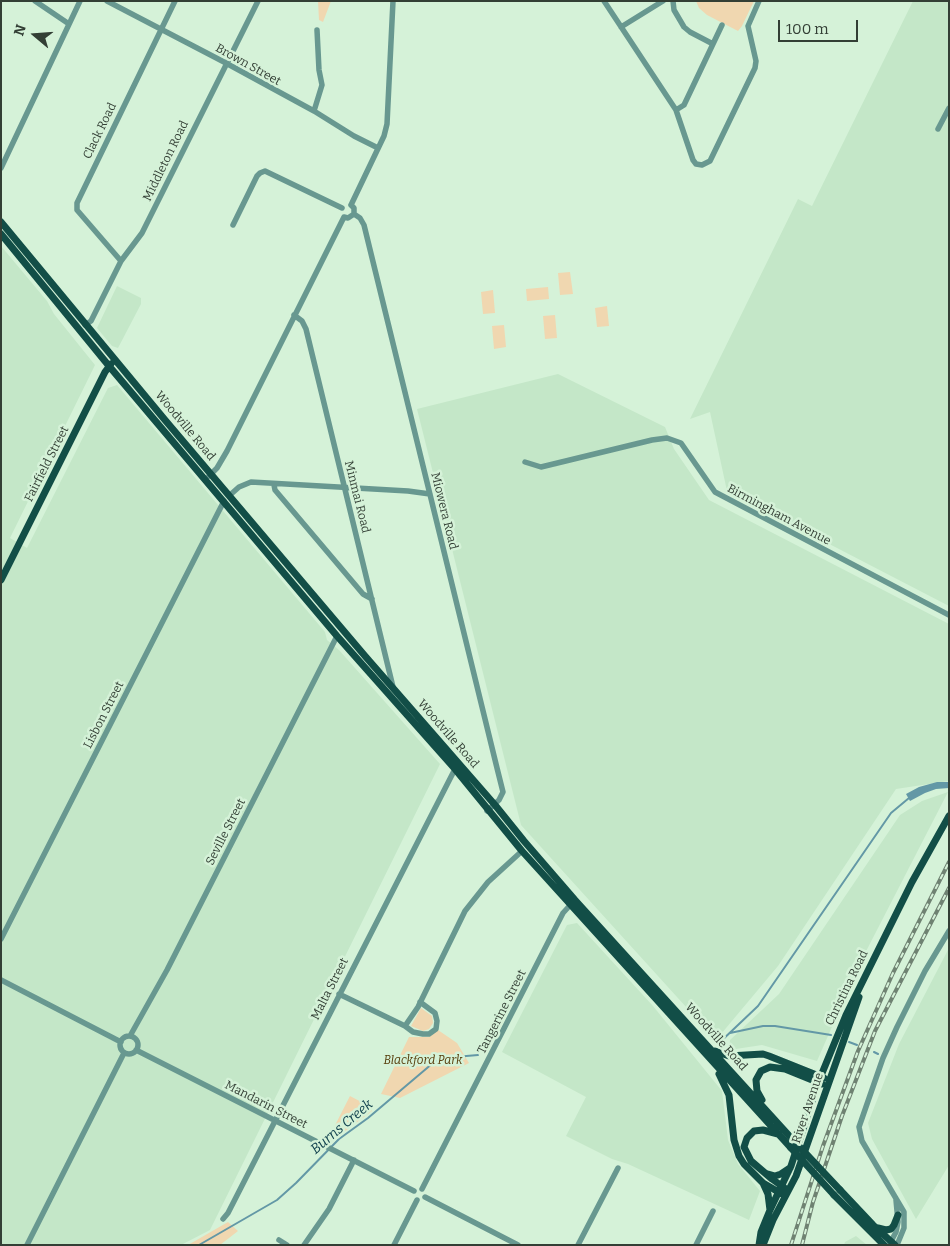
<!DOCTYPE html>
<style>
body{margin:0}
#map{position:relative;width:950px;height:1246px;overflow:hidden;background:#d5f2d8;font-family:Bitter,serif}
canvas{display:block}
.frame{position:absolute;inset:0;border:2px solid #333f35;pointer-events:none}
.north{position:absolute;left:10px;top:10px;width:50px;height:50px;-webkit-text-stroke:4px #d5f2d8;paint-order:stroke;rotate:288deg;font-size:14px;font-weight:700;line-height:20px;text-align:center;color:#333f35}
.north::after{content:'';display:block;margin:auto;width:18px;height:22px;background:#333f35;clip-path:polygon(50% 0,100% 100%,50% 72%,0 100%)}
.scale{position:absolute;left:778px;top:20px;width:80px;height:22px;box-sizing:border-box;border:2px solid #333f35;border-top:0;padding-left:6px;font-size:15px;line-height:18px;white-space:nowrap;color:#333f35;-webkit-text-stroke:4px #d5f2d8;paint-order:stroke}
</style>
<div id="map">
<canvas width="950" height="1246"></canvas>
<div class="frame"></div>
<div class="north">N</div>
<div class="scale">100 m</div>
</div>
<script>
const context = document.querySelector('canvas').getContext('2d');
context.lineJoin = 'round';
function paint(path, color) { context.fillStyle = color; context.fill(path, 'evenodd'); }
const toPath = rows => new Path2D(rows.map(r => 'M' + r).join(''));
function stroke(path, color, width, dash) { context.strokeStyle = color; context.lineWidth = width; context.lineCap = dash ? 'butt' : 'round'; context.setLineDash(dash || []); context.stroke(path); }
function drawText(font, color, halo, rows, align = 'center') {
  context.font = font + ' Bitter,serif'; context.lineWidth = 5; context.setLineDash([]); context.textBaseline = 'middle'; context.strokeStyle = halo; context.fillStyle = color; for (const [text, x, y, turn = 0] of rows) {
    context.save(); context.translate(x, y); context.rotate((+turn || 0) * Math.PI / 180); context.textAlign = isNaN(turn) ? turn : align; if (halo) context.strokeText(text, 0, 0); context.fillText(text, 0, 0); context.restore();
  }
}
const built = toPath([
 [913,1,949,1,949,606,727,491,710,412,690,419,798,199,812,206],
 [1,246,47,301,54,314,95,365,10,538,27,548,108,388,117,385,325,632,327,640,339,650,440,764,210,1230,181,1245,1,1245],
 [117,286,141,298,141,304,118,348,112,346,97,328],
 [558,374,665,427,674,449,709,500,949,624,949,781,896,789,778,966,716,1040,521,825,417,409],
 [948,792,860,963,817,1061,762,1045,729,1050,730,1040,779,994,900,815,922,801],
 [577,923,653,1006,722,1091,728,1140,738,1164,760,1191,749,1220,628,1164,612,1159,566,1136,586,1097,502,1052,567,925],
 [949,948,949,1165,916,1219,872,1139,868,1123,899,1044],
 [856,1236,867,1245,844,1245,845,1242]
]);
const green = toPath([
 [318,1,331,1,323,22,319,20],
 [696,1,754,1,742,26,738,31,707,15,699,8],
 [570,272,573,294,560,295,558,273],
 [548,287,549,299,527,301,526,289],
 [493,290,495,313,483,314,481,292],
 [607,306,609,326,597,327,595,308],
 [555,315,557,338,545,339,543,316],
 [504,325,506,347,494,349,492,326],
 [421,1008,432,1016,433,1023,429,1029,423,1031,411,1026],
 [438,1030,457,1043,469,1063,400,1098,381,1094,409,1037,429,1037],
 [350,1096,369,1106,372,1111,332,1141,328,1139],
 [228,1222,238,1231,220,1245,188,1245]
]);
const water = toPath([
 [937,782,949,782,949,788,936,789,925,793,910,801,906,794,919,787]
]);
const stream = toPath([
 [730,1033,763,1026,775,1026,831,1035],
 [849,1042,857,1045],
 [718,1044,758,1006,891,813,909,798],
 [874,1052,878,1054],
 [199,1245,277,1200,296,1183,339,1139,368,1118,433,1063,443,1058,478,1055]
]);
const minor = toPath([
 [35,1,69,24],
 [107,1,224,62,314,111,354,136,378,148],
 [604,1,676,110,693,160,696,164,702,165,710,161,755,68,756,61,748,26,759,1],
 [673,1,674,10,684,27,690,32,713,44],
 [621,27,663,1],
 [676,110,684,105,722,25],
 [314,111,322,85,319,70,317,30],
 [938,129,949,108],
 [1,168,80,1],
 [351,205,384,136,387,124,393,1],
 [354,214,360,218,364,225,497,768,503,792,499,800,487,811],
 [344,217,348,218,354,214,354,208,351,205],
 [233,225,257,176,260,173,265,171,342,208],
 [121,261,77,210,77,203,175,1],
 [294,315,302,321,306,329,393,687],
 [85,325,91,321,121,261,142,233,258,1],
 [525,462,541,467,652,440,667,438,681,443,715,492,949,615],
 [209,476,217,468,227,451,344,217],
 [274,485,275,490,363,594,372,599],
 [230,495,239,487,251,482,408,491,430,494],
 [1,939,224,501],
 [1,980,121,1042],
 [339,994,405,1026,418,1007,465,911,488,882,522,851],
 [405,1026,413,1032,423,1034,429,1034,436,1029,437,1021,435,1013,420,1002],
 [130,1036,167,970,337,636],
 '120 1045a9 9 0 1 1 18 0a9 9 0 1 1-18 0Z',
 [136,1050,414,1191],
 [422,1189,563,913,573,902],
 [425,1197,518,1245],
 [223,1219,228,1213,455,769],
 [279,1240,287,1245],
 [27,1245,124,1053],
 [304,1245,329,1209,354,1160],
 [394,1245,417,1200],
 [578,1245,618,1168],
 [696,1245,713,1211],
 [889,1245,896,1232,898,1222,896,1200],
 [897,1245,904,1228,904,1212,862,1141,859,1127,883,1058,897,1027,925,971,949,931]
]);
const major = toPath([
 [1,222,165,420,365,656,495,805,524,841,575,900,794,1141],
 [1,234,109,366,337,636,455,769,522,851,791,1148],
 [1,580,105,372,111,364],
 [715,1051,729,1056,763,1054,769,1056,824,1078],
 [719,1074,729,1095,734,1140,739,1156,744,1164,763,1183,782,1194],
 [762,1100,757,1091,756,1080,761,1071,770,1067,785,1069,822,1084],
 [778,1134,763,1130,754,1131,747,1138,744,1147,751,1161,772,1179,786,1189],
 [768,1174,775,1176,781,1174,790,1168],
 [763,1183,768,1194,770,1210],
 [840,1190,873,1225,895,1245],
 [834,1195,884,1245],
 [878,1228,886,1230,891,1229,894,1225,898,1215],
 [759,1245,761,1232,770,1210,791,1166,818,1083,846,1015,912,882,949,816],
 [763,1245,773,1220,796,1176,859,997]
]);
const rail = toPath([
 [791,1245,823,1146,858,1051,893,973,949,862],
 [802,1245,813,1202,842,1116,875,1031,949,888]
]);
const majorBridge = toPath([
 [794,1141,840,1190],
 [791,1148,834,1195]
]);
const streetNames = [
 ["Brown Street",248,65,29],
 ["Clack Road",100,131,-64],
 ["Middleton Road",166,161,-64],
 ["Woodville Road",185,426,50],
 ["Fairfield Street",47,464,-63],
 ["Minmai Road",357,497,76],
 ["Miowera Road",444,511,76],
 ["Birmingham Avenue",779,515,28],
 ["Lisbon Street",104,715,-63],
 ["Woodville Road",448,734,49],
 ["Seville Street",226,832,-63],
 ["Christina Road",847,988,-64],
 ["Malta Street",330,989,-63],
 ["Tangerine Street",502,1012,-63],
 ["Woodville Road",716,1037,48],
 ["Mandarin Street",266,1105,27],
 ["River Avenue",808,1108,-71]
];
const parkNames = [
 ["Blackford Park",423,1061]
];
const waterNames = [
 ["Burns Creek",342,1127,-40]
];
paint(built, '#c4e7c8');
paint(green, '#f0d7b0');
paint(water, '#6398a6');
stroke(stream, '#6398a6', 2);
stroke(minor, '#689890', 5.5);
stroke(major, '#124e47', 7);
stroke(rail, '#6f8272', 4);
stroke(rail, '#d5f2d8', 2, [5.5]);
stroke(majorBridge, '#124e47', 7);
drawText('12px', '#333f35', '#d5f2d8', streetNames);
drawText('italic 12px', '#563c0a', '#d5f2d8', parkNames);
drawText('italic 14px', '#12424e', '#d5f2d8', waterNames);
</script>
